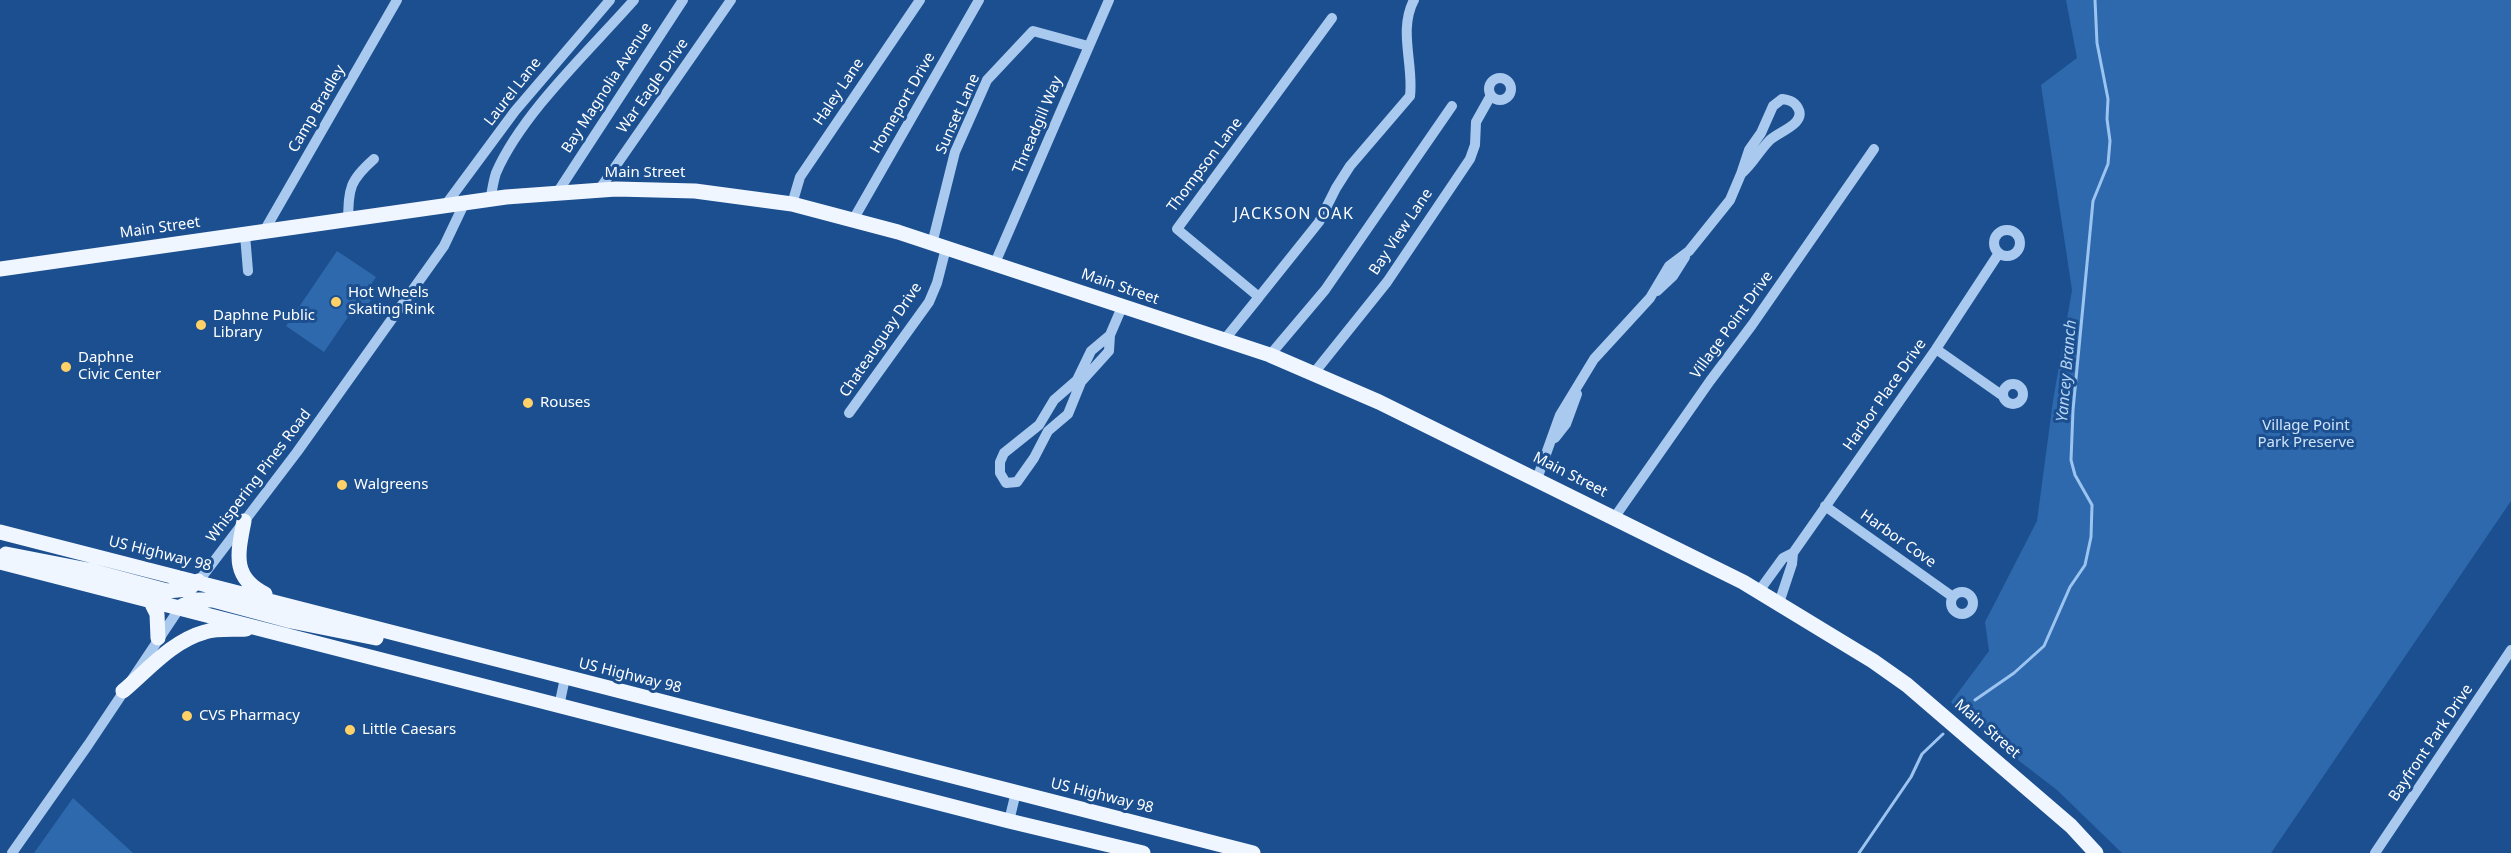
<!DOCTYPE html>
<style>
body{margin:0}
canvas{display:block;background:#1b4f8f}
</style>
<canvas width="2511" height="853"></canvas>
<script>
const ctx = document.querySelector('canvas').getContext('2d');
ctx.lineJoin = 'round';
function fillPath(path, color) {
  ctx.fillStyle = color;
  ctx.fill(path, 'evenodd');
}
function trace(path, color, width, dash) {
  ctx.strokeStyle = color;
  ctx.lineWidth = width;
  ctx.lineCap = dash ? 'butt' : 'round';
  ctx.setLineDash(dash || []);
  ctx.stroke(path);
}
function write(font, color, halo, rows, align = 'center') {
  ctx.font = font + ' "Noto Sans",sans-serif';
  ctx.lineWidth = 6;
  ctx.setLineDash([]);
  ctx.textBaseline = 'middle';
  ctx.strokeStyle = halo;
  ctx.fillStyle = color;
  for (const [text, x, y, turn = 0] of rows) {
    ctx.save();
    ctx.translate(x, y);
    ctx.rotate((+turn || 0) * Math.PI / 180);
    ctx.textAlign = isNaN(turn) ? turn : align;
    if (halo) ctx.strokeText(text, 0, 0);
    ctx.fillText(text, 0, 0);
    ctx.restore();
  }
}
const green = new Path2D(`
 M2066,0H2511V501L2271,853H2122L2057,790L1966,720L1951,702L1989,651L1985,622L2037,521L2053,401L2072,290L2041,85L2077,58Z
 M337,251L376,277L364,295L371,300L364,310L356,305L324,352L286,326Z
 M73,798L133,853H34Z`);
const stream = new Path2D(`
 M1975,700L2014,673L2044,646L2070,587L2085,565L2091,537L2092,505L2075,475L2071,460L2073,410L2093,201L2108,164L2110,141L2107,119L2108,99L2097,43L2095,0
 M1859,853L1911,777L1922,754L1943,734`);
const minor = new Path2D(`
 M1489 89a11 11 0 1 1 22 0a11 11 0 1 1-22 0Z
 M1782,99C1789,100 1794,101 1798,108C1807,124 1777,132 1769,141C1759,151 1752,165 1741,174L1749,150L1761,133L1773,106Z
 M599,190L731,0
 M557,193L683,0
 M490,200C492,192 493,182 496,173C522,113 590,50 634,0
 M792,204L800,177L920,0
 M444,207L515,111L610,0
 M348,220C349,188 349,181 374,159
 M853,220L979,0
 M1994 243a13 13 0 1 1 26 0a13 13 0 1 1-26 0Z
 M263,233L397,0
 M245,235L248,271
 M932,244L955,152L987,80L1033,31L1088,46
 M995,263L1109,0
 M1657,291L1673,276L1685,257
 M1259,297L1319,222L1336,188L1350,166L1410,96C1414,65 1398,30 1414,0
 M1110,335L1091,351L1077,380L1054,400L1039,425L1004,453L1000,462V473L1006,483L1017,482L1034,458L1048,431L1068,414L1081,382L1109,351L1110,335L1122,307
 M1225,339L1259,297L1177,229L1332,18
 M1936,349L2003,396
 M1270,355L1325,290L1452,106
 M1314,373L1387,282L1470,159L1475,145L1476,122L1490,97
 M2003 394a10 10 0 1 1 20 0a10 10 0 1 1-20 0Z
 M849,413L929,302L937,283L946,248
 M1555,438L1566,424L1577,394
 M1537,479L1560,415L1594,359L1650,298L1669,266L1689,251L1730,200L1741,174
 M1825,506L1953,597
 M1614,518L1710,381L1752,325L1874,149
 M195,586L297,452L444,246L464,204
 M1759,591L1783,558L1793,553L1936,349L1999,253
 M1951 603a11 11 0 1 1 22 0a11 11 0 1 1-22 0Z
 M1779,603L1792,564L1793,553
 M559,706L565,678
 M1009,821L1016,792
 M12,853L88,745L183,603
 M2375,853L2511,650`);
const major = new Path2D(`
 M0,269L506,197L616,189L695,191L792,204L898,232L1270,355L1379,402L1743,582L1873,661L1907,685L2071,826L2096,853
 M244,521C238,553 231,577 265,594
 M0,532L1253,853
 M6,554L88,570L167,591L188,589L198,581
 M0,562L1009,821L1143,853
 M150,600L157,614L158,638
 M180,607L195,600H213L291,621L376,638
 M123,691C148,670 172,641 205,632C217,628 233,630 246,629`);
const markers = [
 [336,302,6,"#ffd166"],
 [201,325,6,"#ffd166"],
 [66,367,6,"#ffd166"],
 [528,403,6,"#ffd166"],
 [342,485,6,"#ffd166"],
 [187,716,6,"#ffd166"],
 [350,730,6,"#ffd166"]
];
const streetNames = [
 ["War Eagle Drive",653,86,-55],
 ["Bay Magnolia Avenue",607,88,-57],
 ["Laurel Lane",513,92,-52],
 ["Haley Lane",839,92,-56],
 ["Homeport Drive",903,103,-60],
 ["Camp Bradley",317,109,-60],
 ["Sunset Lane",958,114,-66],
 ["Threadgill Way",1038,125,-67],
 ["Thompson Lane",1205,165,-53],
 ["Main Street",645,173],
 ["Main Street",160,228,-8],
 ["Bay View Lane",1401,232,-56],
 ["Main Street",1120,287,19],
 ["Village Point Drive",1732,325,-54],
 ["Chateauguay Drive",881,340,-56],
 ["Harbor Place Drive",1885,395,-55],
 ["Main Street",1570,475,27],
 ["Whispering Pines Road",259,476,-53],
 ["Harbor Cove",1898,539,35],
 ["US Highway 98",160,554,14],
 ["US Highway 98",630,676,14],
 ["Main Street",1987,729,41],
 ["Bayfront Park Drive",2431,743,-56],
 ["US Highway 98",1102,796,14]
];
const poiNames = [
 ["Hot Wheels",348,293],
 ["Skating Rink",348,310],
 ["Daphne Public",213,316],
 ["Library",213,333],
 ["Daphne",78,358],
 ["Civic Center",78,375],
 ["Rouses",540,403],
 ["Walgreens",354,485],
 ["CVS Pharmacy",199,716],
 ["Little Caesars",362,730]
];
const parkNames = [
 ["Village Point",2306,426],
 ["Park Preserve",2306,443]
];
const neighbourhoodNames = [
 ["JACKSON OAK",1294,214]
];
const waterNames = [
 ["Yancey Branch",2067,371,-85]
];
fillPath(green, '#2e69ad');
trace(stream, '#9cc4f0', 3);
trace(minor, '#a9c9ee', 10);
trace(major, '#f0f6ff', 15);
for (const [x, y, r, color] of markers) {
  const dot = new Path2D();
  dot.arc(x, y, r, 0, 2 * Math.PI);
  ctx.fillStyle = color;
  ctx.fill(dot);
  trace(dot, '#1b4f8f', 2);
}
write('15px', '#fff', '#1b4f8f', streetNames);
write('15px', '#fff', '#1b4f8f', poiNames, 'left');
write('15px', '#cfe3fa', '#1b4f8f', parkNames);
ctx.letterSpacing = '1.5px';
write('16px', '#fff', '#1b4f8f', neighbourhoodNames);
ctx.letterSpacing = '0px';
write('italic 16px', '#b5d3f5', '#1b4f8f', waterNames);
</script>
